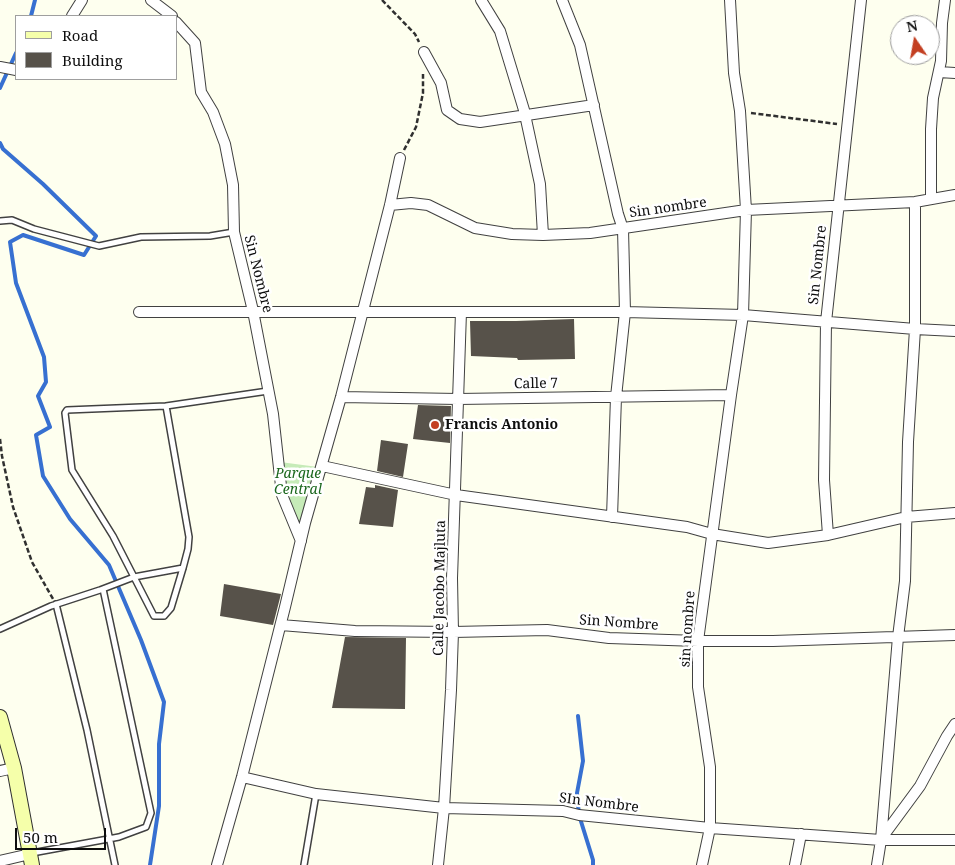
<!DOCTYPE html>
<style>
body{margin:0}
#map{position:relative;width:955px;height:865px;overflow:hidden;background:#feffef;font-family:"Noto Serif",serif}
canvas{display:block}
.legend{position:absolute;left:15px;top:15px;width:162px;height:65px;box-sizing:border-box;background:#fff;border:1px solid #9f9f9f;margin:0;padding:6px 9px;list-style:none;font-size:15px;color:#0e0e0e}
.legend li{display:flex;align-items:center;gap:10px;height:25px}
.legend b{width:25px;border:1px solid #9f9f9f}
.north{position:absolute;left:890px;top:15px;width:50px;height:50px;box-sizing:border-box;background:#fff;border:1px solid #9f9f9f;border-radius:50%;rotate:348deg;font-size:14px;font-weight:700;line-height:20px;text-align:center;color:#0e0e0e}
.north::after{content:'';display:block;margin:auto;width:18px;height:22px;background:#c33f21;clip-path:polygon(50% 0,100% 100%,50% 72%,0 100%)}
.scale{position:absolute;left:15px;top:828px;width:91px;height:22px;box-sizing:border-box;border:2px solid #0e0e0e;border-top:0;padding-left:6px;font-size:15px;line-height:18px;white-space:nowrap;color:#0e0e0e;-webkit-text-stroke:4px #fff;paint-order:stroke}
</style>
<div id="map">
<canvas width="955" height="865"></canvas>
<ul class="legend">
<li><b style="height:6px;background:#f5ffaa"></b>Road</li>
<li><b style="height:14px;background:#57524a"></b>Building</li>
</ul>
<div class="north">N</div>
<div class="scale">50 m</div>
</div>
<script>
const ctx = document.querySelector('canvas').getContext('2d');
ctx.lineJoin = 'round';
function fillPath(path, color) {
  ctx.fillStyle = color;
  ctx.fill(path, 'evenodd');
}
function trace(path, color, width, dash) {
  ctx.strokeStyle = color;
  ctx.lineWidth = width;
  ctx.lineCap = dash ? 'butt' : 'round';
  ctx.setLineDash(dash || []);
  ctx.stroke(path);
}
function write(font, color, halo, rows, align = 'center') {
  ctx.font = font + ' "Noto Serif",serif';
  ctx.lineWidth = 5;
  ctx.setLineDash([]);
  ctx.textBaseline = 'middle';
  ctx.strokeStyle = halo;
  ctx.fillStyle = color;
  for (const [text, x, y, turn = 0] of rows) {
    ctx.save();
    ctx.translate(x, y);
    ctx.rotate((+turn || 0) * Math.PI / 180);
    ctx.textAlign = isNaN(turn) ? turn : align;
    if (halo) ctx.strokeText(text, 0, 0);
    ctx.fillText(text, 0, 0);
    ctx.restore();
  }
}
const green = new Path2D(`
 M280,462L318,467L300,536L283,495Z`);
const stream = new Path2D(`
 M31,16L35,0
 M0,88L16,53
 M0,143L3,149L43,184L96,236L84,255L23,235L10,242L16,283L44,357L46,382L38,396L50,427L36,435L43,476L70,519L109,565L141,640L164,702L159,744V806L150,865
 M578,716L583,761L577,793L579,815L593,860V865`);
const building = new Path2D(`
 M574,319L575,359L518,360L517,358L471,356L470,321H516Z
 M418,405L451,406L450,443L413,439Z
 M381,440L408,444L403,477L377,471Z
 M375,485L398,490L393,527L359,524L366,487L375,488Z
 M224,584L281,594L273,625L220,616Z
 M345,637L406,638L405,709L332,708Z`);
const path = new Path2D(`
 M382,0L415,34L419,42
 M751,113L837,124
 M404,150L416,127L423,93V74
 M0,439L2,456L13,507L32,562L53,599`);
const lane = new Path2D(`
 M0,221L12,220L34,229L99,246L141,237L210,236L234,232
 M166,406L189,537L188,549L183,568L171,608L164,616H154L113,536L72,470L65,413L67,410L166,406L268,391
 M56,604L87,730L115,865
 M0,629L51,606L100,590L134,577L183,568
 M32,853L119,837L146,827L151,813L103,589
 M304,865L316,794`);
const street = new Path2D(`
 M151,0L172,16
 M481,0L500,31L524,110L540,184L543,235
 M562,0L580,45L618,214L623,229L625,312L616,397L612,517
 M72,16L82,0
 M176,22L195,43L201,92L213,112L225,144L233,185L234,232L253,311L273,414L282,495L301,541
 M424,52L441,83L447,110L460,119L480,122L594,105
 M0,67L16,70
 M939,72L955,73
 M931,199V129L933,98L941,61L942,23L945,0
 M390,205L411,203L428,205L475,228L512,234L543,235L590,233L746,210L915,202L955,195
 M139,312H625L743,315L915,329L955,331
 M341,397L458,399L731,395
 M322,466L456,495L687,527L712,534L768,543L828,535L906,517L955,513
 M828,535L824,480L826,322L861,0
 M281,625L355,631L453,632L547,630L609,638L698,641H773L955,635
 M0,771L14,768
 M242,777L316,794L444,808L563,811L579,815L710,828L881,840H955
 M881,839L920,786L947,736L955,724
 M0,861L30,854
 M217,865L242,777L285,607L305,523L341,397L390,205L400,158
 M438,865L444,808L451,690L453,632L452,578L461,312
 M702,865L710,828V767L698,687V641L731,395L743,315L746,210L740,111L734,73L730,0
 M795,865L801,834
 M877,865L881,840L898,637L905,581L908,442L915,329V202`);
const secondary = new Path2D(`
 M0,717L14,768L32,865`);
const markers = [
 [435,425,5,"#c33f21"]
];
const streetNames = [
 ["Sin nombre",668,208,-8],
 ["Sin Nombre",818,265,-84],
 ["Sin Nombre",258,274,76],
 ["Calle 7",536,384,-1],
 ["Calle Jacobo Majluta",440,588,-89],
 ["Sin Nombre",619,623,4],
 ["sin nombre",688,629,-86],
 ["SIn Nombre",599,803,7]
];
const poiNames = [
 ["Francis Antonio",445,425]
];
const parkNames = [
 ["Parque",298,474],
 ["Central",298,490]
];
fillPath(green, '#c6ebb8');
trace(stream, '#3770d1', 4);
fillPath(building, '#57524a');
trace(lane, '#414141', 8);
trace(street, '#414141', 12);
trace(secondary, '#303030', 16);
trace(path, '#303030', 2.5, [5, 2.5]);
trace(lane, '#fff', 5);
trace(street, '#fff', 10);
trace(secondary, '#f5ffaa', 14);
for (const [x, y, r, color] of markers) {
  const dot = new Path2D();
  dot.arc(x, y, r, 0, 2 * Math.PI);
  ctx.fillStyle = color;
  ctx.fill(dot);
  trace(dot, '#fff', 2);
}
write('14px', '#0e0e0e', '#fff', streetNames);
write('bold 14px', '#0e0e0e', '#fff', poiNames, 'left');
write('italic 14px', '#1c681e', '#fff', parkNames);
</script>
